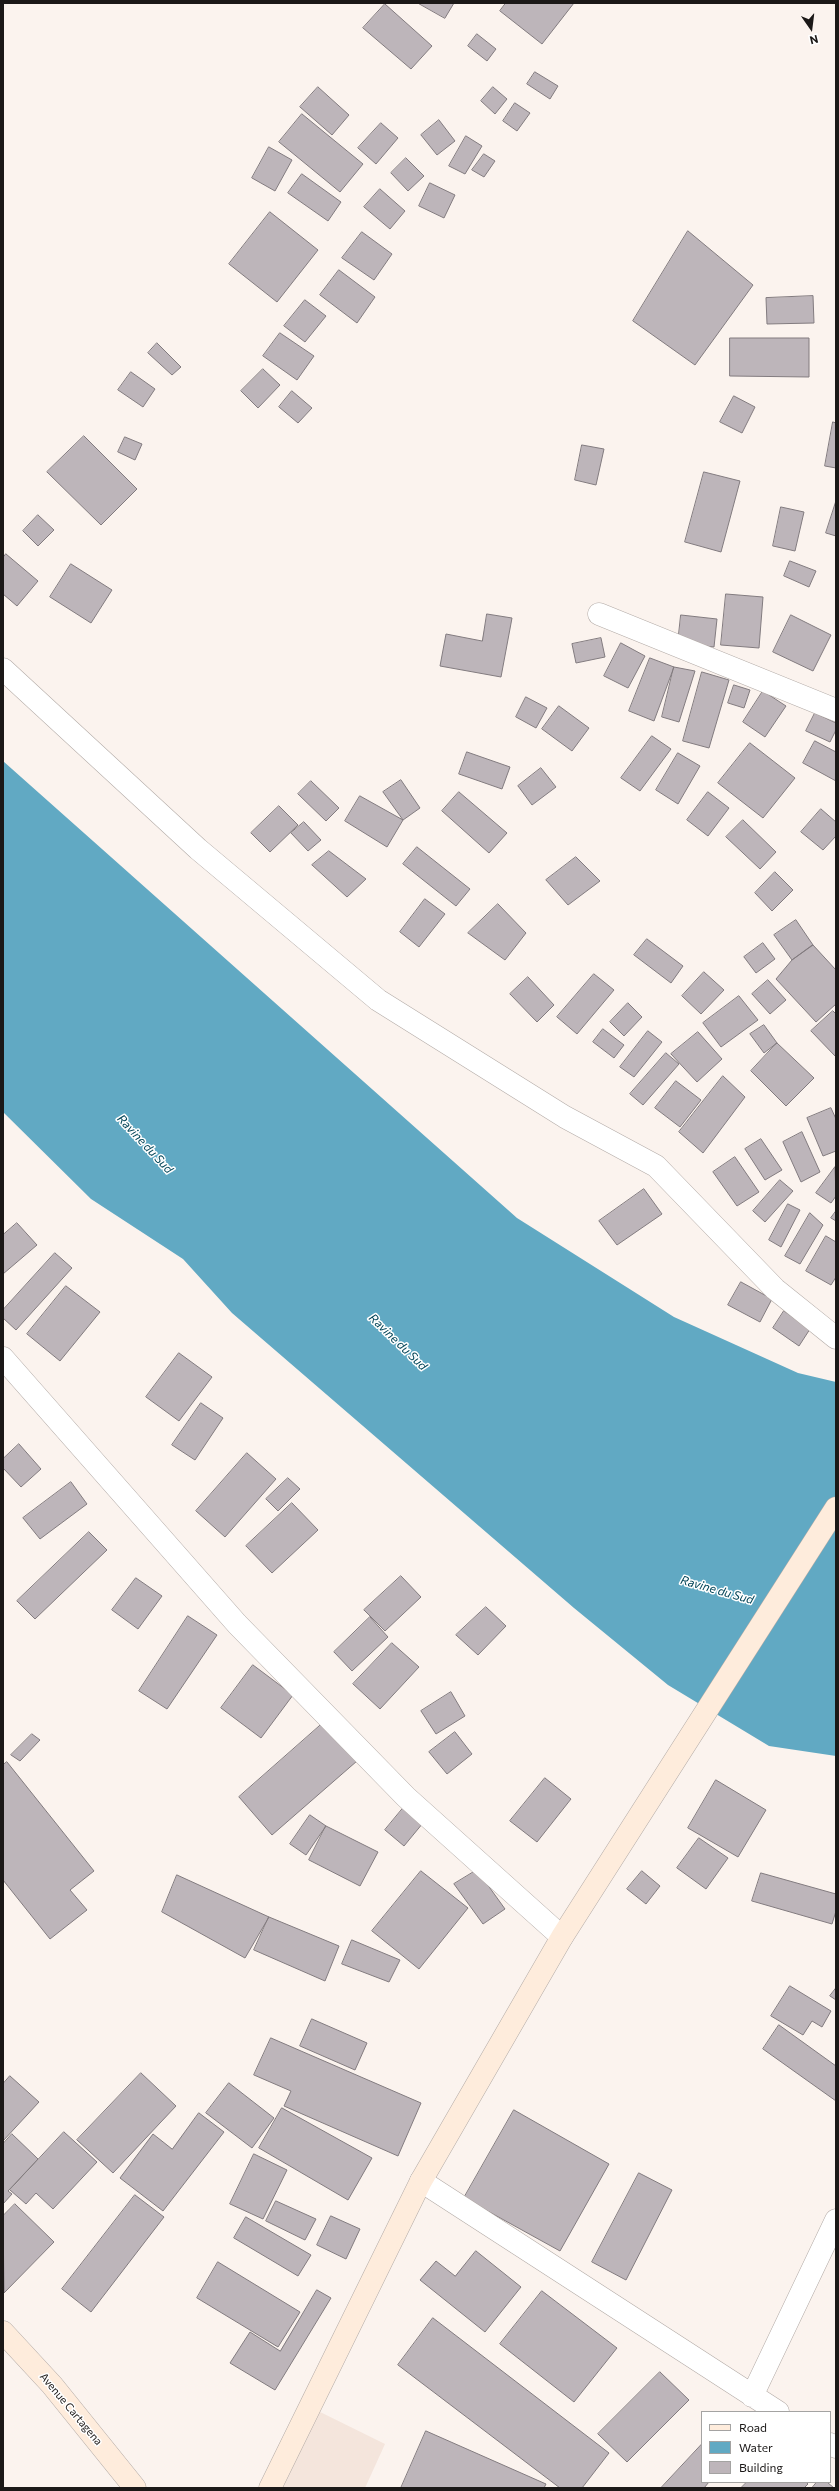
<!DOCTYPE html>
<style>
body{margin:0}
#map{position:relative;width:839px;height:2491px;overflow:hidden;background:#fbf3ee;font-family:Commissioner,sans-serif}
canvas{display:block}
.frame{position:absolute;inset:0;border:4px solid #1b1817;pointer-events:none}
.legend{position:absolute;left:701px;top:2411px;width:130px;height:72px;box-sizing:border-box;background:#fff;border:1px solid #a4a3a2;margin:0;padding:5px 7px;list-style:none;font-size:12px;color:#1b1817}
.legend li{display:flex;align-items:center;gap:8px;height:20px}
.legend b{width:20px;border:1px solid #a4a3a2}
.north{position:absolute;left:791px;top:8px;width:40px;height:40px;-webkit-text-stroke:3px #fff;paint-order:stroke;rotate:166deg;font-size:11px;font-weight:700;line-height:16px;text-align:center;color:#1b1817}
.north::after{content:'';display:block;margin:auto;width:14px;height:18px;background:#1b1817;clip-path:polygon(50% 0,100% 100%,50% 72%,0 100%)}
</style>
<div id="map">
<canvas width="839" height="2491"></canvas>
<div class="frame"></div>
<ul class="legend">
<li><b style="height:5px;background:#feecdc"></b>Road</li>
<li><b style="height:11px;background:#61a9c3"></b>Water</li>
<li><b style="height:11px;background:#bdb5ba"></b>Building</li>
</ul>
<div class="north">N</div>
</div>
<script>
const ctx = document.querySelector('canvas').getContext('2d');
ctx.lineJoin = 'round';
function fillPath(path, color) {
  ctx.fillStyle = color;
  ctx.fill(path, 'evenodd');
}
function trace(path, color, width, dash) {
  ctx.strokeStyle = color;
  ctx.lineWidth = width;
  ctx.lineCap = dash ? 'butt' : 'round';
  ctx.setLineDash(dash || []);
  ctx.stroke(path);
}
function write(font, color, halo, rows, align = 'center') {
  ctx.font = font + ' Commissioner,sans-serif';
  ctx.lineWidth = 3;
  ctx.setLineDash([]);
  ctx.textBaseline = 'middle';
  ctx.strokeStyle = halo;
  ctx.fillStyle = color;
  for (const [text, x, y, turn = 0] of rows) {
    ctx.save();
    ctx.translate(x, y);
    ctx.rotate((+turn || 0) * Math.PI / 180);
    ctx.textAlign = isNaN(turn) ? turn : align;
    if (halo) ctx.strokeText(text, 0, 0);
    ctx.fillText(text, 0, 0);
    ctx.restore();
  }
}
const built = new Path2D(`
 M310,2407L385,2444L365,2488H270Z`);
const water = new Path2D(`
 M3,761L517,1218L674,1317L798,1373L836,1382V1756L769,1746L668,1685L574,1608L232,1313L183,1259L91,1199L3,1112Z`);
const building = new Path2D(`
 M418,3H454L445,18Z
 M506,3H574L542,44L500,11Z
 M385,4L432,46L411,69L363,28Z
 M477,34L496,49L487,61L468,46Z
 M535,72L558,86L550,99L527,84Z
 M318,87L349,115L332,135L300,107Z
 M493,87L507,99L495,114L481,101Z
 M515,103L530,113L517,131L503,121Z
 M302,114L363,164L340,192L279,142Z
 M439,120L455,141L437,155L421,135Z
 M381,123L398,138L376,164L358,148Z
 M466,136L482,146L465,174L449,166Z
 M269,147L292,160L275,191L252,178Z
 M484,154L495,161L484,177L472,170Z
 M406,158L424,176L408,191L391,173Z
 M302,174L341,202L328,221L288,193Z
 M430,183L455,195L444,218L419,206Z
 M380,189L405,211L390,229L364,207Z
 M270,212L318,250L277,302L229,264Z
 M688,231L753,285L695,365L633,321Z
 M362,232L392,254L374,280L342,258Z
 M339,270L375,297L357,323L320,295Z
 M813,296L814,323L767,324L766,298Z
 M305,300L326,316L305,342L284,326Z
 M280,333L314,356L297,380L263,356Z
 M730,338H809V377L730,376Z
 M157,343L181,367L172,375L148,353Z
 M263,369L280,385L258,408L241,391Z
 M131,372L155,389L143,407L118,390Z
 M292,391L312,408L298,423L279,407Z
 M734,396L755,407L742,433L720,422Z
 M833,422L836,423V468L825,466Z
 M84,436L137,489L101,525L47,472Z
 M125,437L142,444L135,460L118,452Z
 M582,445L604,449L596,485L575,480Z
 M704,472L740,481L721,552L685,542Z
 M836,501V536L826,533Z
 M781,507L804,512L795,551L773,546Z
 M38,515L54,530L38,546L23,531Z
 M6,554L38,581L17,606L3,594V558Z
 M790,561L816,571L809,587L784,576Z
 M71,564L112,590L91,623L50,597Z
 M726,594L763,597L759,648L721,645Z
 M487,614L512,618L501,677L440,666L446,634L482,641Z
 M681,615L717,619L714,647L678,643Z
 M791,615L831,635L813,671L773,652Z
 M601,638L605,657L576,663L572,644Z
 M621,643L645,656L628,688L604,676Z
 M650,658L674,667L654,721L629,711Z
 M674,667L695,671L679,722L662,717Z
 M702,672L729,680L709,748L683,741Z
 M734,685L750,690L744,708L728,703Z
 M763,691L786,706L765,737L743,722Z
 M526,697L547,708L536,728L516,717Z
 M559,706L589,728L572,751L542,729Z
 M815,713L836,723V730L830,742L806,731Z
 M652,736L671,749L640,791L621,778Z
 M815,741L836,752V781L803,763Z
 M750,743L795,778L763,818L718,783Z
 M467,752L510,767L502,789L459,774Z
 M678,753L700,766L678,804L656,790Z
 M541,768L556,787L532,805L518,786Z
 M401,780L420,808L403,820L383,792Z
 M311,781L339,808L326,821L298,794Z
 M459,792L507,833L489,853L442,811Z
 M708,792L729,808L708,836L687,820Z
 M360,796L403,820L387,847L345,821Z
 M279,806L298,825L270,852L251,833Z
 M821,809L836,822V836L823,850L801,832Z
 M743,820L776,852L760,869L726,837Z
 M304,822L321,840L308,851L291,833Z
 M417,847L470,889L456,906L403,864Z
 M329,851L366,879L347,897L312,865Z
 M576,857L600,881L568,905L546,880Z
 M775,872L793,890L772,911L755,893Z
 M425,899L445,914L419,947L400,932Z
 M498,904L526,933L505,960L468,933Z
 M796,920L813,945L792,960L774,935Z
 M647,939L683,966L671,983L634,955Z
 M763,943L775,959L756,973L744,957Z
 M813,945L836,970V1004L816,1022L776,979L792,960Z
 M704,972L724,990L701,1014L682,996Z
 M594,974L614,990L577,1034L557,1017Z
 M528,977L554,1005L537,1022L510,994Z
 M768,980L786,1000L770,1014L752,994Z
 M739,996L758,1020L721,1047L703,1023Z
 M628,1003L642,1017L624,1036L610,1022Z
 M833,1011L836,1014V1057L811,1031Z
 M764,1025L777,1043L764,1053L750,1034Z
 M603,1029L624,1045L614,1058L593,1042Z
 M648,1031L662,1042L634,1077L620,1067Z
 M698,1032L722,1059L697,1082L671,1054Z
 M777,1043L814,1078L786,1106L751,1071Z
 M666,1053L679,1064L643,1105L630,1094Z
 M723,1076L745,1097L703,1153L679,1132Z
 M676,1081L701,1100L680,1127L655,1108Z
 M831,1108L836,1119V1151L823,1156L807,1118Z
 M802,1132L820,1172L801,1182L783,1142Z
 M761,1139L782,1170L765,1180L745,1149Z
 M735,1157L759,1192L737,1206L713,1172Z
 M835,1167L836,1196L831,1203L816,1193Z
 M780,1180L793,1191L765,1222L753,1211Z
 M644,1189L662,1214L617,1245L599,1221Z
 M788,1204L800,1210L781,1247L769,1240Z
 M836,1211V1221L831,1218Z
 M810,1213L823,1225L800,1264L785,1256Z
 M17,1223L37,1245L3,1274V1235Z
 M826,1236L836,1242V1277L831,1285L806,1271Z
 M55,1253L72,1268L16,1330L3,1318V1310Z
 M741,1282L772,1299L760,1322L728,1305Z
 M66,1286L100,1312L60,1361L27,1334Z
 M784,1311L810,1329L799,1346L773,1328Z
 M179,1353L212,1377L179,1421L146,1397Z
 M201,1403L223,1418L195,1460L172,1445Z
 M19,1444L41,1469L21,1487L3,1468V1459Z
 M247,1453L276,1479L225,1537L196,1511Z
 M288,1478L300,1489L278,1511L266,1499Z
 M71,1482L87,1504L40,1539L23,1518Z
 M292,1503L318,1530L272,1573L246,1546Z
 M89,1532L107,1550L35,1619L17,1601Z
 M401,1576L421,1597L385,1631L364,1610Z
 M136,1578L162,1596L138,1629L112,1610Z
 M486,1607L506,1626L478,1655L456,1635Z
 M188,1616L217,1635L167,1709L139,1691Z
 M370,1617L388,1637L352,1671L334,1652Z
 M392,1643L419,1667L380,1709L353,1684Z
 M253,1665L293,1695L261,1738L221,1708Z
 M451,1692L465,1716L436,1734L421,1711Z
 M323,1723L357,1761L272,1835L239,1797Z
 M455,1732L472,1754L447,1774L429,1752Z
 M32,1734L40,1740L20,1761L11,1755Z
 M7,1762L94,1871L70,1890L87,1910L50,1939L3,1880V1765Z
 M545,1778L571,1799L537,1842L510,1821Z
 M716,1780L766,1810L738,1857L688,1828Z
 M404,1807L423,1823L404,1846L385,1830Z
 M310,1815L326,1826L306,1855L290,1844Z
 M326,1826L378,1852L360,1886L309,1860Z
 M699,1838L728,1858L706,1889L677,1868Z
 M477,1870L505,1909L483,1924L454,1884Z
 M421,1871L468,1908L419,1969L372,1931Z
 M642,1871L660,1886L646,1904L627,1889Z
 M761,1873L836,1894V1911L832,1924L752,1901Z
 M177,1875L269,1917L245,1958L162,1912Z
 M269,1917L339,1946L325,1981L254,1950Z
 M352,1940L400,1960L389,1982L342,1964Z
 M790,1986L831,2011L822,2027L812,2021L803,2035L771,2016Z
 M836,1988V2000L830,1996Z
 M312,2019L367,2043L355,2070L300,2046Z
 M779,2025L836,2066V2101L763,2049Z
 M271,2038L421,2103L398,2156L284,2106L291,2091L254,2075Z
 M141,2073L176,2106L113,2173L77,2140Z
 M10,2076L39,2102L3,2141V2084Z
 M229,2083L274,2118L252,2148L206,2113Z
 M282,2108L372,2158L348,2200L259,2148Z
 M514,2110L609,2164L560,2251L464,2198Z
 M199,2113L224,2132L163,2211L120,2178L153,2134L172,2149Z
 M64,2132L97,2162L53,2209L36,2193L26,2204L10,2190Z
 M12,2134L38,2159L8,2191L12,2194L3,2204V2144Z
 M254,2154L287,2170L263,2219L230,2204Z
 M639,2173L672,2190L626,2280L592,2262Z
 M135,2195L164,2217L91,2312L62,2289Z
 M276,2201L316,2219L305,2240L266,2221Z
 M15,2204L54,2242L4,2293L3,2216Z
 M331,2216L360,2229L346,2259L317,2245Z
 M246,2217L311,2255L298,2276L234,2238Z
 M476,2251L521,2287L485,2332L420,2280L436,2261L455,2276Z
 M218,2262L300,2312L278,2347L197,2298Z
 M317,2290L331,2298L275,2390L230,2363L250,2332L280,2351Z
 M542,2291L617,2348L574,2402L500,2344Z
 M433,2318L609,2453L582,2488H560L398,2365Z
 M660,2372L689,2400L627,2462L598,2434Z
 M426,2431L546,2484L544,2488H401Z
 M702,2444V2482H709L704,2488H661Z
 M747,2482H806L808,2484L804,2488H741Z
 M817,2482H827L834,2488H812Z`);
const street = new Path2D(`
 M599,614L836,710
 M3,669L198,849L378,1000L565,1117L656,1166L775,1289L836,1338
 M3,1358L237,1624L406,1797L562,1937
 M421,2181L778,2412
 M752,2396L836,2220
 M830,2444L836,2447`);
const secondary = new Path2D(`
 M3,2332L52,2385L135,2488
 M270,2488L421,2181L562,1937L836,1508`);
const streetNames = [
 ["Avenue Cartagena",71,2409,50]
];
const waterNames = [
 ["Ravine du Sud",145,1144,47],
 ["Ravine du Sud",398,1342,44],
 ["Ravine du Sud",717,1590,16]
];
fillPath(built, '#f4e5dc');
fillPath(water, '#61a9c3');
fillPath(building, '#bdb5ba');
trace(building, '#827b7f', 1);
trace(street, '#b2aaa6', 23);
trace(secondary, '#b2aaa6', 23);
trace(street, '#fff', 22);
trace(secondary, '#feecdc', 22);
write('11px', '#1b1817', '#fff', streetNames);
write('italic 12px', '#034558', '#fff', waterNames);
</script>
